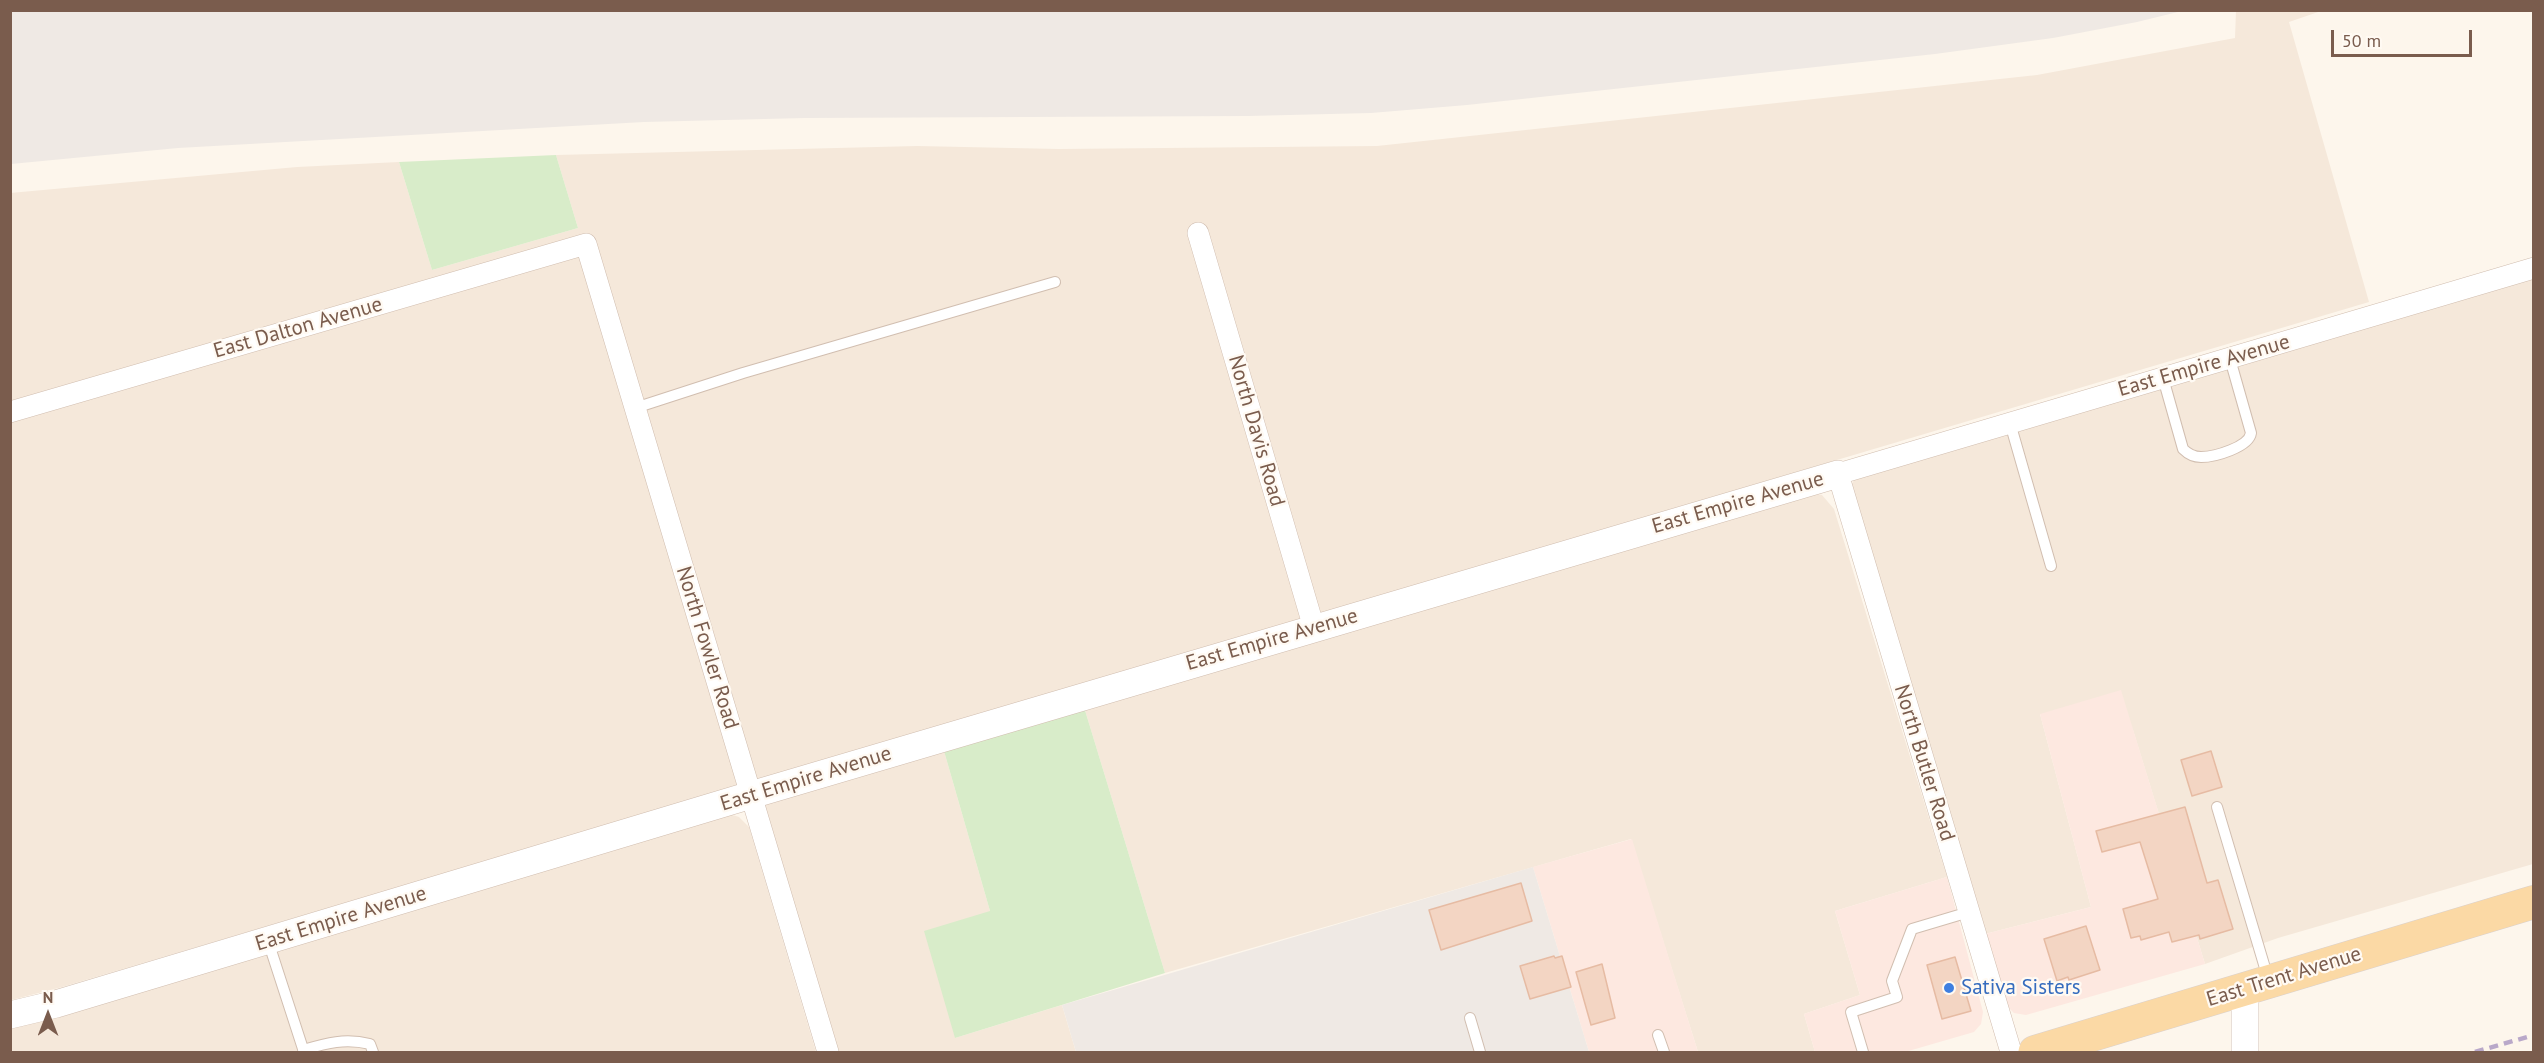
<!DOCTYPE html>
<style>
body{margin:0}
#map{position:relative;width:2544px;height:1063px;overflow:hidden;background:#fdf6ec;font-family:"PT Sans",sans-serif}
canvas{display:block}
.frame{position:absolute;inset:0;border:12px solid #7a5c4d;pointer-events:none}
.north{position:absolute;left:18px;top:985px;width:60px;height:60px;-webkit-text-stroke:4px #fffaf3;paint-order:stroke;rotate:0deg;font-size:16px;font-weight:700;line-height:24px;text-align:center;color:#7a5c4d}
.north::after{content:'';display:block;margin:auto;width:21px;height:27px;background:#7a5c4d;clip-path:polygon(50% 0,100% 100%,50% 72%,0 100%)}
.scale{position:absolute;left:2331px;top:30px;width:141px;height:27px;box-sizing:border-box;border:3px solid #7a5c4d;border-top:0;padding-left:8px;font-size:18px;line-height:21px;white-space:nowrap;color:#7a5c4d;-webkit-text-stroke:4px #fffaf3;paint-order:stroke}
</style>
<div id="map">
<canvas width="2544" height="1063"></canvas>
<div class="frame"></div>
<div class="north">N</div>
<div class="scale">50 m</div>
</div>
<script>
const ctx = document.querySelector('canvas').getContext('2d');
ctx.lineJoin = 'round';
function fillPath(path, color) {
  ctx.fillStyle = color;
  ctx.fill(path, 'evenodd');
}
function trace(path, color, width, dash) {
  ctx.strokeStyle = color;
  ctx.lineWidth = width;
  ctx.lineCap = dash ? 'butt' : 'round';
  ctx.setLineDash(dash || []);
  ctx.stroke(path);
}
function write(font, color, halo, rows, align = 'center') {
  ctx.font = font + ' "PT Sans",sans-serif';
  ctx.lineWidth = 4.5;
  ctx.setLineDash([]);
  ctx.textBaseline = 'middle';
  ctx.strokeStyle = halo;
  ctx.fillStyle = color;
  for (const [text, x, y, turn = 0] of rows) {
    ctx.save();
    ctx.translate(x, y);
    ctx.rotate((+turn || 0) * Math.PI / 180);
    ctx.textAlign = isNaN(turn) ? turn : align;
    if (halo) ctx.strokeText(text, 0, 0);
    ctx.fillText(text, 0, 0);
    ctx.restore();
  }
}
const residential = new Path2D(`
 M2324,10L2289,22L2369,302L62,987L11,1000L10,193L297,167L399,162L432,270L578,228L556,155L917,146L1059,149L1377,146L2037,75L2235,38L2236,11Z
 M2533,273V864L2278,938L2205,964L2133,730L2040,714L2091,907L1985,934L1851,485L1856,477Z
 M1807,492L1822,495L1834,509L1947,877L1835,911L1860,995L1804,1014L1815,1052H1698L1631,839L1165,973L1084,707Z
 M944,751L990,911L955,1038L1062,1005L1076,1052H835L765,805L770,800Z
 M726,813L739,817L749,827L816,1052H11L10,1025Z`);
const commercial = new Path2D(`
 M2121,690L2205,964L2026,1015L2014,1013L2008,1007L1985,934L2091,907L2040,714Z
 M1632,839L1698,1052H1589L1533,867Z
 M1947,877L1983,1012L1981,1024L1974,1032L1905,1052H1815L1804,1014L1860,995L1835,911Z`);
const industrial = new Path2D(`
 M10,11L11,10L2182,11L2137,22L2053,38L1935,54L1467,105L1371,113L1248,116L805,118L644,122L178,148L11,164Z
 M1533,867L1589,1052H1076L1062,1005Z`);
const green = new Path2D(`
 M556,155L578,228L432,270L399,162Z
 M1084,707L1165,973L955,1038L924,931L990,911L944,751Z`);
const building = new Path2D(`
 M2211,751L2222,787L2192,796L2181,760Z
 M2185,807L2207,883L2218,880L2233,929L2200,939L2199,935L2172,942L2169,932L2141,940L2140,936L2131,938L2123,909L2158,899L2140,842L2102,852L2096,831Z
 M1521,883L1532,921L1441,950L1429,910Z
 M2086,926L2100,970L2069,980L2068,977L2057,981L2044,939Z
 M1554,956L1555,958L1562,956L1571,987L1530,999L1520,966Z
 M1955,957L1971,1011L1942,1019L1927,965Z
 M1602,964L1615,1018L1591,1025L1576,972Z`);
const service = new Path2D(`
 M2163,378L2183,449C2188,454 2194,457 2201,457C2215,457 2249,447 2251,433L2230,359
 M635,408L743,373L1055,282
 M2010,423L2051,566
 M2217,807L2268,978
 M268,941L304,1052
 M1470,1018L1480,1052
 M1658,1035L1664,1052
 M303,1050C327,1043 345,1038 370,1044L373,1052
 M1863,1052L1851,1012L1897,997L1892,981L1912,929L1969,912`);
const minor = new Path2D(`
 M1198,233L1314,628
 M10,412L586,244L828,1052
 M2011,1052L1838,474L2534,268`);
const tertiary = new Path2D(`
 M10,1015L56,1004L751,795L1838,474
 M2245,1052V988`);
const primary = new Path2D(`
 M2035,1052L2534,902`);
const rail = new Path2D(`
 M2475,1052L2534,1035`);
const markers = [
 [1949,988,6,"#3f7fe0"]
];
const streetNames = [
 ["East Dalton Avenue",298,328,-16],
 ["East Empire Avenue",2204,366,-16],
 ["North Davis Road",1256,431,74],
 ["East Empire Avenue",1738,503,-16],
 ["East Empire Avenue",1272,640,-16],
 ["North Fowler Road",707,648,73],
 ["North Butler Road",1924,763,73],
 ["East Empire Avenue",806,779,-17],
 ["East Empire Avenue",341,919,-17],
 ["East Trent Avenue",2284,977,-17]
];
const shopNames = [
 ["Sativa Sisters",1961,988]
];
fillPath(residential, '#f5e8da');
fillPath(commercial, '#fde8e0');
fillPath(industrial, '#efe9e4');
fillPath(green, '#d8ecc9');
fillPath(building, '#f3d5c3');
trace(building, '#e6bba3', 1.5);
trace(service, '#d1beb0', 12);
trace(minor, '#d1beb0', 22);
trace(tertiary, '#d1beb0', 28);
trace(primary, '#dad1cd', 34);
trace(service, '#fff', 10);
trace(minor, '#fff', 21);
trace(tertiary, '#fff', 27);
trace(primary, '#fbd9a5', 33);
trace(rail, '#b9a8c9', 4.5, [9, 6]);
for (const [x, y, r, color] of markers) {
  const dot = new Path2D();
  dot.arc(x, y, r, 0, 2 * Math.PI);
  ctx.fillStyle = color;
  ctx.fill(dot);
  trace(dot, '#fffaf3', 2);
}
write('21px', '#7a5c4d', '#fffaf3', streetNames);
write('21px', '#366cbe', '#fffaf3', shopNames, 'left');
</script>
